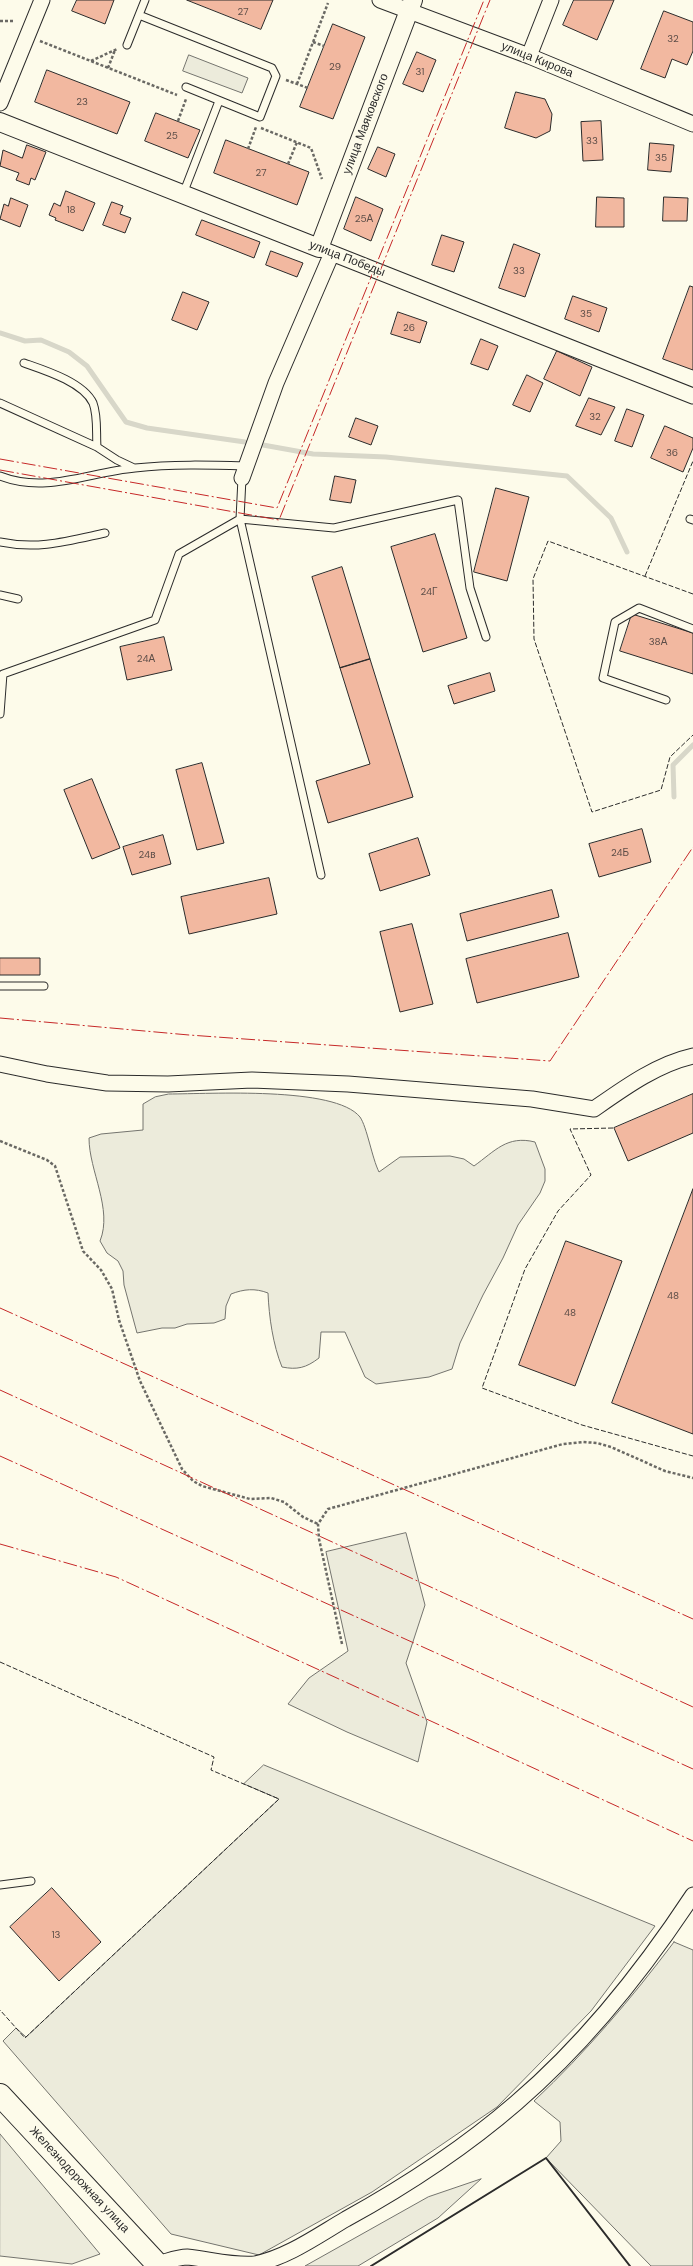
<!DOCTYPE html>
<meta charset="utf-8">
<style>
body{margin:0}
canvas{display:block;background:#fdfbea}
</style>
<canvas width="693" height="2266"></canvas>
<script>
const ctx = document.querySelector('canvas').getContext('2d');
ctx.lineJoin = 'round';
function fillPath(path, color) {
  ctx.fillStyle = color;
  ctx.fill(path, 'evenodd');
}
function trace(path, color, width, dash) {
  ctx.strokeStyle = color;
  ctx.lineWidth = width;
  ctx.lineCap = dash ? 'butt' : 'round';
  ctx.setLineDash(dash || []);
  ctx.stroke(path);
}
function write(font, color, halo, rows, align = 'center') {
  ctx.font = font + ' "DM Sans",sans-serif';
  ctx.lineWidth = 3;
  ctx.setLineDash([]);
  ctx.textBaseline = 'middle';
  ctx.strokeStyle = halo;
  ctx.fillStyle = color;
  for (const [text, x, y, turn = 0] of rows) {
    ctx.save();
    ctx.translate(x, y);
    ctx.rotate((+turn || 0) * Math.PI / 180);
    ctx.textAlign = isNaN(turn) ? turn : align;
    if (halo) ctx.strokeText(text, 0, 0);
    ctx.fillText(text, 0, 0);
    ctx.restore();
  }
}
const green = new Path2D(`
 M189,55L248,78L242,93L183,71Z
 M169,1094C209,1094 335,1086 360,1117C367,1127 372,1158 379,1172L400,1157L450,1156L464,1159L474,1166C495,1151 507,1135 535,1142L545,1169V1181L540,1193L518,1225L503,1258L483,1295L460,1343L452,1369L429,1377L376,1384L365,1377L345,1332H321L319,1358C306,1368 297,1370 282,1367C273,1345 269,1317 268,1293C255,1288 244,1289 231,1294L226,1306L225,1319L214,1323L187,1324L175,1328H162L137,1333L124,1285L123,1271L118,1261L107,1253L100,1241C113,1209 89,1171 89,1138L101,1134L143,1130V1104L155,1097Z
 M406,1533L425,1605L406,1663L427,1722L418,1762L347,1732L288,1704L309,1678L348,1651L326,1552Z
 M264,1765L655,1926L591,2011L497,2107L372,2192L259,2255L171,2234L3,2041L16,2028L26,2037L279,1799L244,1784Z
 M674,1942L693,1950V2266H651L546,2158L561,2141L560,2122L534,2101C586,2052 631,1999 674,1942Z
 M0,2134L100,2254L72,2264L0,2256Z
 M481,2179L438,2218L358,2266H305L428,2197Z`);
const stream = new Path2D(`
 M0,333L25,341L41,340L69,352L87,366L126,422L147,428L245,442
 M263,445L313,454L386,457L567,476L611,518L627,552
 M674,797L673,765L693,745`);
const building = new Path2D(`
 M77,0H114L105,24L72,11Z
 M187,0H273L261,29Z
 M574,0H614L597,40L563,25Z
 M664,11L693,22V51L687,65L672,59L665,78L641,69Z
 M333,24L365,37L333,119L300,107Z
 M417,52L436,60L423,92L403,84Z
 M47,70L130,102L117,134L35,102Z
 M516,92L545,99L552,114L550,131L536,138L505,128Z
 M156,113L200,130L188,158L145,141Z
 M601,121L603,160L583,161L581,122Z
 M226,140L309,172L297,205L214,173Z
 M650,143L674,145L671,172L648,170Z
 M27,145L46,152L35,180L31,178L29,185L16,180L19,173L0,166L3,150L22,158Z
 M378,147L395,154L386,177L368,169Z
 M66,191L95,203L83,231L55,220L56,218L49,215L54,203L60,206Z
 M356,197L383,209L371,241L344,229Z
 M597,197L624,198V227H596Z
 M664,197L688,198L687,221H663Z
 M11,198L28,205L20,227L0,219L4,204L8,206Z
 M112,202L123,206L120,214L131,218L125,233L103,225Z
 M202,220L260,242L254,258L196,235Z
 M442,235L464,242L454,272L432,265Z
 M514,244L540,254L525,297L499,288Z
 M271,251L303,263L297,277L266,265Z
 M690,286L693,287V370L663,359Z
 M183,292L209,302L197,330L172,320Z
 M573,296L607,308L599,332L565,319Z
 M398,312L427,322L420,343L391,334Z
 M481,339L498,346L488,370L471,364Z
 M557,351L592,367L580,396L544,379Z
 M527,375L543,383L530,412L513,405Z
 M589,398L615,407L601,435L576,426Z
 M627,409L644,415L632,447L615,441Z
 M356,418L378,426L371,445L349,437Z
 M665,426L693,438V448L683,472L651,458Z
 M335,476L356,480L351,503L330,500Z
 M496,488L529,497L507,581L474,572Z
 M435,534L467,638L423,652L391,547Z
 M342,567L370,659L340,668L312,577Z
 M632,614L693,633V674L620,651Z
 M164,637L172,670L127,680L120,647Z
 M370,659L413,797L328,823L316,781L370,764L340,668Z
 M490,673L495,691L454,704L448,686Z
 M202,763L224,843L197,850L176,770Z
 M92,779L120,848L92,859L64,790Z
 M642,829L651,862L599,877L589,844Z
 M163,835L171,864L132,875L123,847Z
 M418,838L430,875L380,891L369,854Z
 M269,878L277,914L189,934L181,897Z
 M552,890L559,917L467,941L460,914Z
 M412,924L433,1004L400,1012L380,932Z
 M568,933L579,977L477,1003L466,959Z
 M0,958H40V975H0Z
 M693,1094V1133L628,1161L614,1128Z
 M693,1189V1434L612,1403Z
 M566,1241L622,1261L575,1386L519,1365Z
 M52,1888L101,1942L59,1981L10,1927Z`);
const path = new Path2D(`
 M0,21H13
 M40,41L177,95
 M313,42L324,46
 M91,61L117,49
 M108,68L115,50
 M286,80L308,88
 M297,84L328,3
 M178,121L186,99
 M261,128L311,148L322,179
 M248,149L256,127
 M288,164L297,142
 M0,1141L47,1160L55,1166L83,1251L101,1270L112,1289L119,1320L140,1381L182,1469L193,1481L202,1486L250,1499L271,1498L284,1502L303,1517L318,1524
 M342,1644L319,1539L318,1524L328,1509L563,1444L583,1442L597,1443L611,1447L665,1471L693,1478`);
const service = new Path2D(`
 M139,15L272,68L276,76L260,117L186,87
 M127,45L145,0
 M183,194L219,101
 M24,363C44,370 83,382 93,403C98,416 96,433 97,447
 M0,403L97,447L117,460L134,468
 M0,476C46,494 89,472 135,468C172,464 209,465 246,466
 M690,519L693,520
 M0,542C38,550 68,541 105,533
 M0,595L18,599
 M666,700L603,678L615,622L639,608L693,629
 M0,714L3,674L155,620L179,554L240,519L242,478
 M321,875L240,519L334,528L458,500L470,588L486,637
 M0,986H44
 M0,1885L31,1881`);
const minor = new Path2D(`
 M380,0L529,56L693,124
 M529,56L551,0
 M0,103L42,0
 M319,248L693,396
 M242,478L276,383L332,253
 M0,1064L47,1074L107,1083L168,1084L252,1080L348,1084L532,1099L594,1109C624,1088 657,1064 693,1056
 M157,2264C166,2262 177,2257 187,2257C209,2259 232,2266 255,2264C288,2257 317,2236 346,2219C406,2186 464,2148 516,2103C585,2044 643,1971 693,1895`);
const tertiary = new Path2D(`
 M0,122L319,248L413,0`);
const primary = new Path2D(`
 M0,2095L159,2266`);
const fence = new Path2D(`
 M645,576L693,461
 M693,594L548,541L533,579L534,639L592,812L661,790L670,757L693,735
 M613,1128L570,1129L591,1175L558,1211L525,1269L482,1388L582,1425L693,1456
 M0,1662L214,1757L211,1770L279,1799L25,2038L0,2010`);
const wall = new Path2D(`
 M371,2266L546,2158L630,2266`);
const power = new Path2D(`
 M0,459L277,508L484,0
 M0,470L279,520L490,0
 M0,1018L189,1035L550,1061L693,847
 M0,1308L693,1619
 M0,1390L693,1707
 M0,1456L693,1769
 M0,1544L116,1577L693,1841`);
const numberNames = [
 ["27",243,12],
 ["32",673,39],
 ["29",335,67],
 ["31",420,72],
 ["23",82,102],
 ["25",172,136],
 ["33",592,141],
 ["35",661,158],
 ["27",261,173],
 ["18",71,210],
 ["25А",364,219],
 ["33",519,271],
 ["35",586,314],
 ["26",409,328],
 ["32",595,417],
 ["36",672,453],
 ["24Г",429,592],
 ["38А",658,642],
 ["24А",146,659],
 ["24Б",620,853],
 ["24в",147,855],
 ["48",673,1296],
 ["48",570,1313],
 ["13",56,1935]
];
const streetNames = [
 ["улица Кирова",537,60,22],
 ["улица Маяковского",366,124,-69],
 ["улица Победы",347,259,21],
 ["Железнодорожная улица",79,2180,47]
];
fillPath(green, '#ecebdb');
trace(green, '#74746e', 1);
trace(stream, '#d8d7c9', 5);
fillPath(building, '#f2b8a0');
trace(building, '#2b2b2b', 1);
trace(service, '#2b2b2b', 9);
trace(minor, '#2b2b2b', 17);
trace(tertiary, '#2b2b2b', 20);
trace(primary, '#2b2b2b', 24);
trace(path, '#6a6964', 2.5, [3, 2]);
trace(service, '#fdfbea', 7);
trace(minor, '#fdfbea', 15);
trace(tertiary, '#fdfbea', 18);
trace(primary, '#fdfbea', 22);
trace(fence, '#2b2b2b', 1, [5, 2]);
trace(wall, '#2b2b2b', 2);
trace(power, '#c62828', 1, [14, 3, 2, 3]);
write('10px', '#5d4e48', null, numberNames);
write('12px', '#2b2b2b', '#fdfbea', streetNames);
</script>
